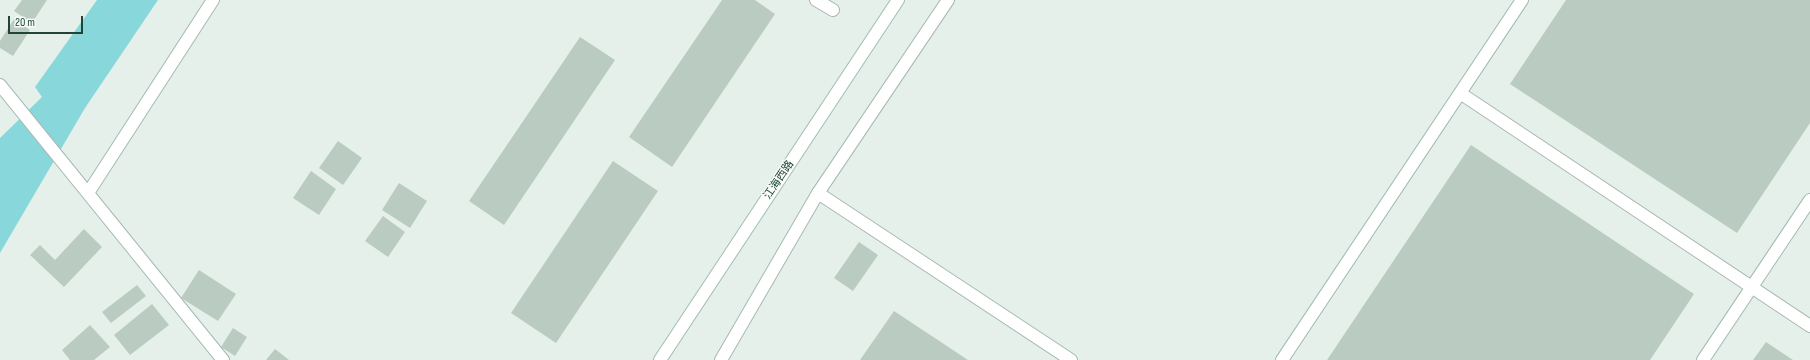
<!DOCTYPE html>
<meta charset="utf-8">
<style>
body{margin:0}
#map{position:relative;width:1810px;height:360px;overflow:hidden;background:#e5f0ea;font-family:"Sofia Sans Condensed",sans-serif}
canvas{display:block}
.scale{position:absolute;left:8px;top:16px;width:75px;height:18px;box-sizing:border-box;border:2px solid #214437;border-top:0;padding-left:5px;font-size:12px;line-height:14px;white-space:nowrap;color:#214437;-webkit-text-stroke:3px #f7fbf8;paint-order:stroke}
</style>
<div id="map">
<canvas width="1810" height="360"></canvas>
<div class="scale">20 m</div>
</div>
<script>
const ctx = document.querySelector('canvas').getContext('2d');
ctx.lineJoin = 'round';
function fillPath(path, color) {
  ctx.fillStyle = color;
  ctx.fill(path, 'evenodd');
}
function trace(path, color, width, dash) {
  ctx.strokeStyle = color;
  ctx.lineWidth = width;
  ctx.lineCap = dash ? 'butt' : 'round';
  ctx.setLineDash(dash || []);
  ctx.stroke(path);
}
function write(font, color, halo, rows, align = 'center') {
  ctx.font = font + ' "Sofia Sans Condensed","Noto Sans SC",sans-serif';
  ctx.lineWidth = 3;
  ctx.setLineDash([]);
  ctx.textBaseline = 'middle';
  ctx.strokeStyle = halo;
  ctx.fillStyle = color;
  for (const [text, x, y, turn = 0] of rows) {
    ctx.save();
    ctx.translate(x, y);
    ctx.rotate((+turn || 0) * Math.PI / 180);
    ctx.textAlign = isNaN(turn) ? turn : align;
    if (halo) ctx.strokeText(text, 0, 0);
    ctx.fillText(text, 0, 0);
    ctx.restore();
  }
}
const water = new Path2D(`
 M97,0H158L85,108L0,253V138L42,97L35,87Z`);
const building = new Path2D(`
 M22,0H47L32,23L14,11Z
 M722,0H755L775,14L672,167L629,137Z
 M1566,0H1810V123L1737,233L1510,84Z
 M14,19L30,30L13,56L0,48V41Z
 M580,37L615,60L504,225L469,201Z
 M338,141L362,158L343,185L319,168Z
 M1471,145L1694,294L1650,360H1327Z
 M613,161L658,191L556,343L511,313Z
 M311,171L336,189L319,215L293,198Z
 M399,183L427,201L410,228L382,210Z
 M383,216L405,232L388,257L365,241Z
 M84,229L102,247L64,287L30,255L40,245L55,260Z
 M859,242L878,255L853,291L834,278Z
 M199,270L236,294L218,321L181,298Z
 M137,285L146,296L111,323L102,312Z
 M152,304L169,325L130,355L114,335Z
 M894,311L968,360H860Z
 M90,325L110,347L94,360H70L62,350Z
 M233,328L247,337L235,356L221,347Z
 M1766,342L1793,360H1753Z
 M275,349L289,360H266Z`);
const service = new Path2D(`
 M1460,93L1810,326
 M818,193L1071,360
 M1282,360L1522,0
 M1703,360L1810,200`);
const minor = new Path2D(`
 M816,0L833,10
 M0,85L223,360
 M88,193L213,0
 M721,360L818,193L948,0`);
const secondary = new Path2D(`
 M660,360L898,0`);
const streetNames = [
 ["江海西路",779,180,-56]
];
fillPath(water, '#88d7da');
fillPath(building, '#bacbc2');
trace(service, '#a6b9b1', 14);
trace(minor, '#a6b9b1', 14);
trace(secondary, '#a2bdb0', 14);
trace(service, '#fff', 12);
trace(minor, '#fff', 12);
trace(secondary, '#fff', 12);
write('11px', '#214437', '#f7fbf8', streetNames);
</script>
